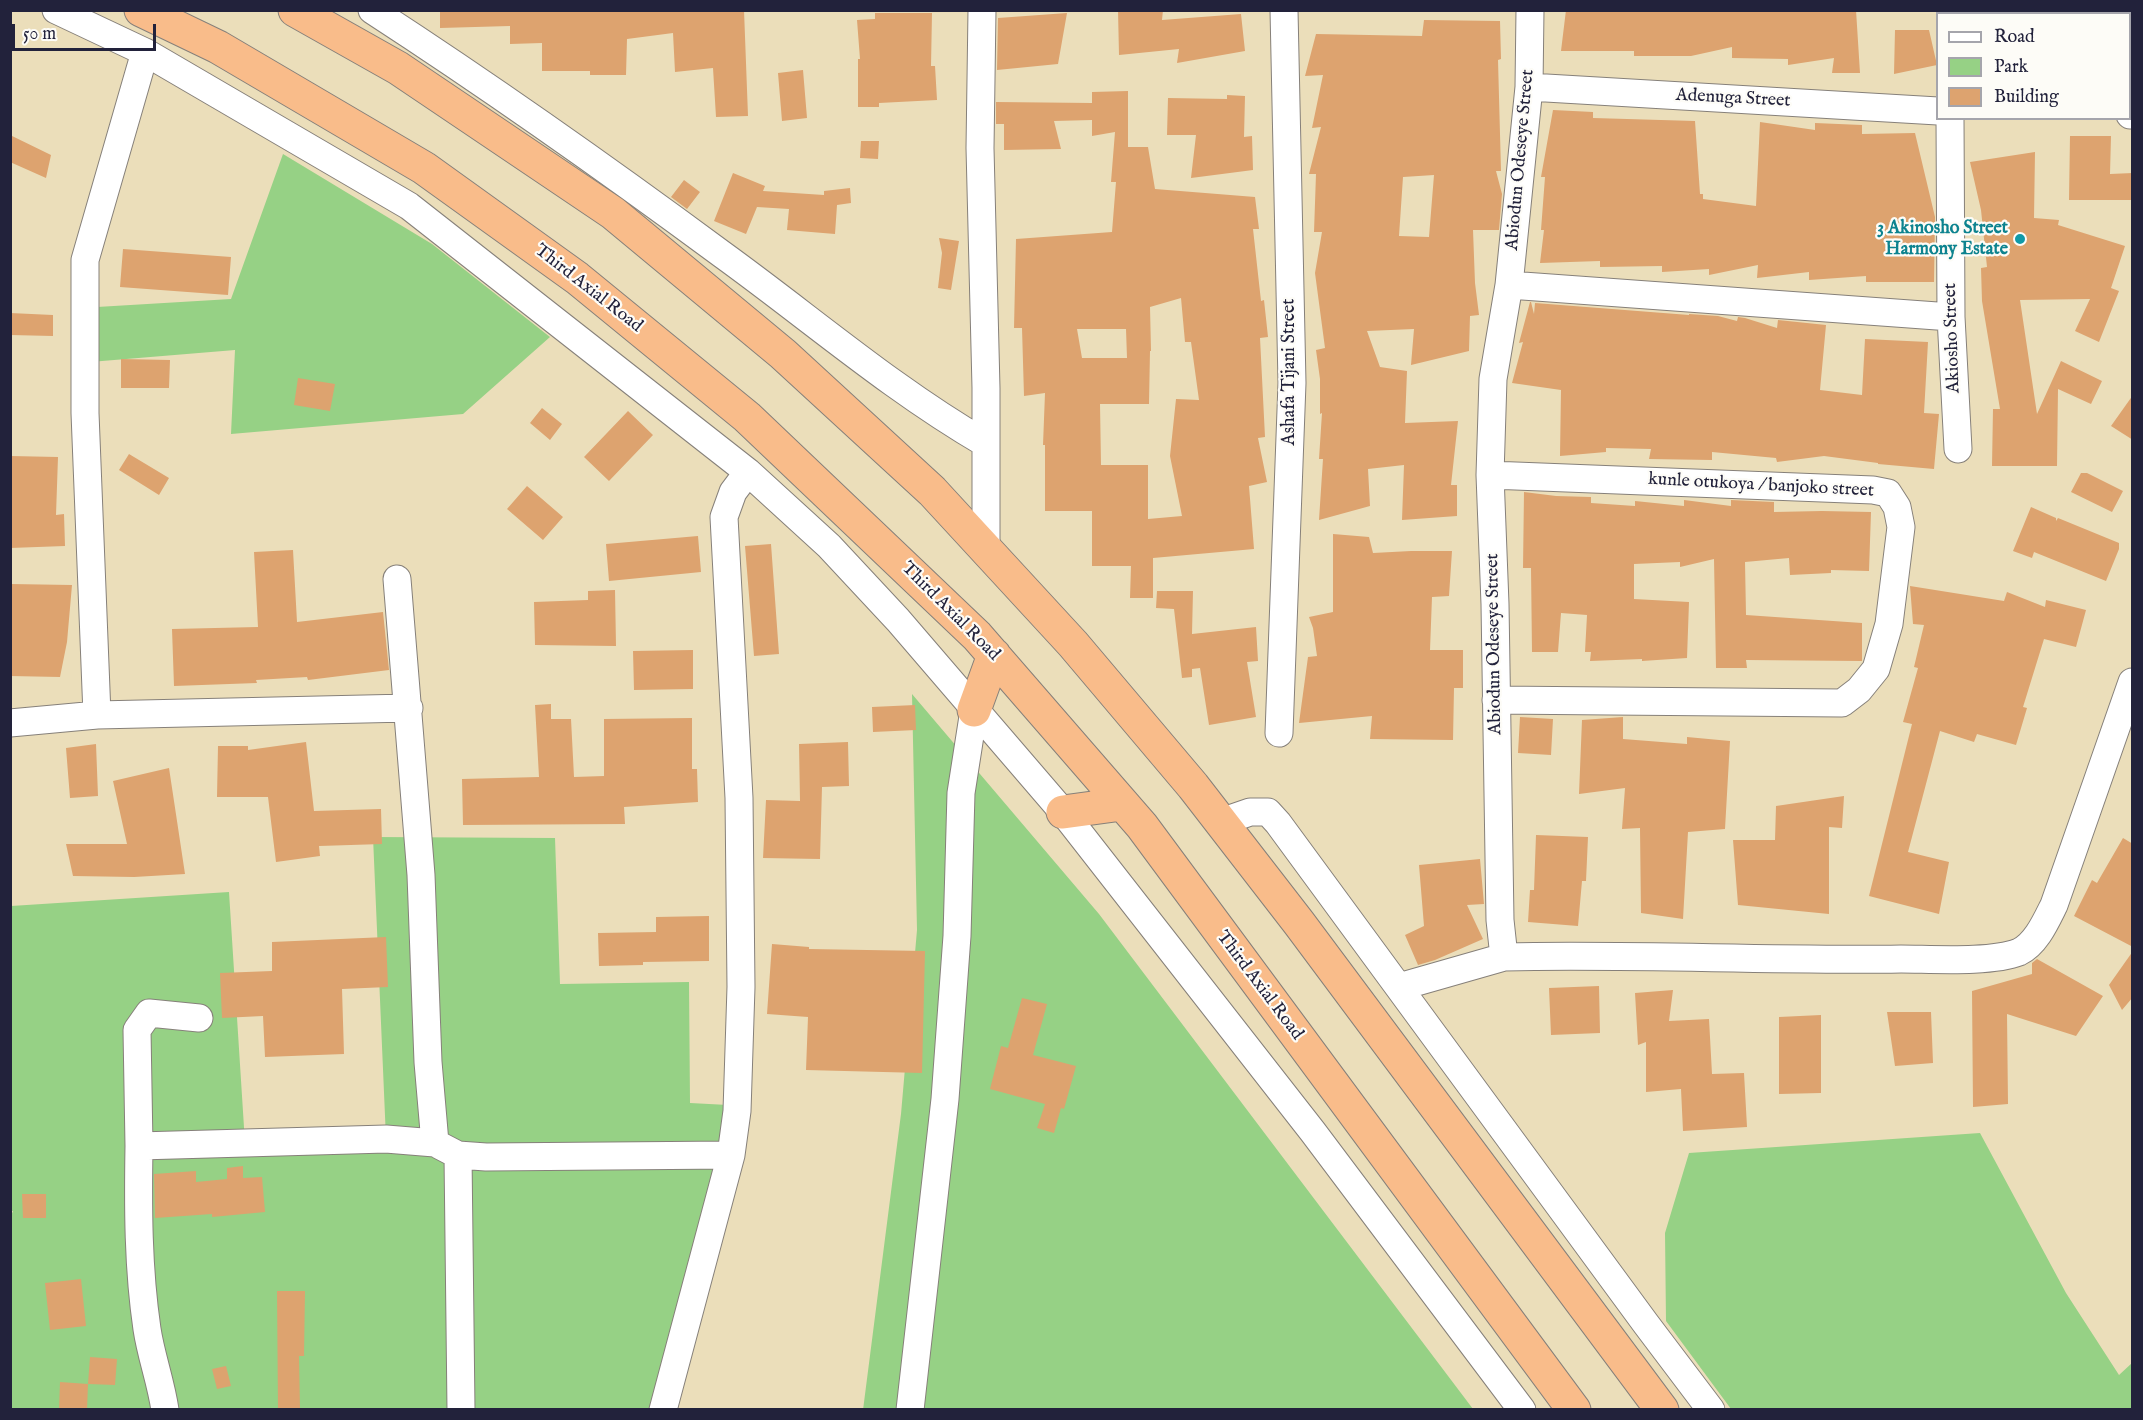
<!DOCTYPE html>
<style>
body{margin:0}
#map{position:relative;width:2143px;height:1420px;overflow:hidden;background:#ebdeba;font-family:"IM FELL English",serif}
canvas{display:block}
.frame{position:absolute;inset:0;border:12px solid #22223b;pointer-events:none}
.legend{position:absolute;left:1936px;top:12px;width:195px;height:108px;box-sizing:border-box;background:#fdfcf7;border:2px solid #a5a5ac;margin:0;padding:8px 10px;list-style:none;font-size:18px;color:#22223b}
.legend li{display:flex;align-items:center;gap:12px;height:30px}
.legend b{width:30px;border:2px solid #a5a5ac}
.scale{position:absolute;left:12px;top:24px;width:144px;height:27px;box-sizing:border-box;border:3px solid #22223b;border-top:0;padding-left:8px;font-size:18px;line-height:21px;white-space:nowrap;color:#22223b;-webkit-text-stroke:4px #fdfcf7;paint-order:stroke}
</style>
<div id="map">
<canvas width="2143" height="1420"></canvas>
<div class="frame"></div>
<ul class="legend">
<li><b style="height:8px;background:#fff"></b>Road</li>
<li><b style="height:16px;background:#96d185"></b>Park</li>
<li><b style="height:16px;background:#dda36f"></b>Building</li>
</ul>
<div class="scale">50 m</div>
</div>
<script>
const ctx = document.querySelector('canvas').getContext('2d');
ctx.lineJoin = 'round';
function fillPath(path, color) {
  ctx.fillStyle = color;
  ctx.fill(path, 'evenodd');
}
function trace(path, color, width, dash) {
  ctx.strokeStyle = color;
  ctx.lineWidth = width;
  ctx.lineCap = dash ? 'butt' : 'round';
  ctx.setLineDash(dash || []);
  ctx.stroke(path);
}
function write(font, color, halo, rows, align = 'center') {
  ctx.font = font + ' "IM FELL English",serif';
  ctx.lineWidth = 4.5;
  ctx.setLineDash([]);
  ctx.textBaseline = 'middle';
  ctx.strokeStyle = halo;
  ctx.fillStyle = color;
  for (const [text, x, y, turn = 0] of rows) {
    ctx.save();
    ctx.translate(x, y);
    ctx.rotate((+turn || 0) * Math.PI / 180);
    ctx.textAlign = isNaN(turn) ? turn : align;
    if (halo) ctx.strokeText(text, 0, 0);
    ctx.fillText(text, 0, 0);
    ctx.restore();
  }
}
const green = new Path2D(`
 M283,154L432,244L550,337L463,414L231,434L235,350L90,362L97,307L231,299Z
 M912,694L1099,914L1473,1409L863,1410L901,1114L917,930Z
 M373,837L555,838L560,984L689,982L690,1103L728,1105L658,1409H11L10,1218L13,1211H10L11,906L229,892L245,1143L386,1139Z
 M1980,1133L2066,1293L2119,1375L2132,1363V1409H1731L1666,1321L1665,1233L1689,1153Z`);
const building = new Path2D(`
 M440,10H744L748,116L716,117L713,68L675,72L673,33L627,39L626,75H590V71H542V43L510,44V26L440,28Z
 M1118,10H1163L1162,20L1241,14L1245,51L1177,63L1179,49L1119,55Z
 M1566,10H1856L1860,73H1832L1834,58L1788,65V59L1732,58V47L1691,56H1634V51H1561Z
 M875,13H932L931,66H935L937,100L879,103V107H858V59H860L857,20L875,19Z
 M1067,13L1058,64L997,70L998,18Z
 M1424,20L1500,21L1501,59L1498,60L1501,171H1496L1502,194L1499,230H1473L1475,283L1479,315L1470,316L1469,351L1411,365L1414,329L1367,331L1380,367L1407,371L1405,423L1458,421L1451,485H1457V516L1402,520L1404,465L1368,469L1370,506L1319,520L1323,459H1319L1322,413L1320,414V379L1316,350L1325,348L1315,273L1322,232H1314L1316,174H1309L1321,127L1312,128L1323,75L1305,76L1316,34L1422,36ZM1434,175L1429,237L1399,236L1403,177Z
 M1895,30H1929L1937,65L1894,74Z
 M803,70L807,118L782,121L778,73Z
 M1128,91V147H1148L1155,189L1255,197L1259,229H1253L1261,301L1264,300L1268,337L1260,338L1265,437L1258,438L1267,482L1249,486L1254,549L1153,558V598H1130L1131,566H1092V511H1045V445H1043L1045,393L1024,396L1022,328H1014L1016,239L1112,232L1116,182H1111L1115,132L1092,136V120L1054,121L1061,149L1004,150V124H996V102L1092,103V92ZM1181,298L1185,342H1191L1199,400L1176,399L1170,456L1182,516L1148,519V465H1101L1100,404H1149L1150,351H1151L1150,307ZM1077,329H1126L1127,358H1082Z
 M1227,95L1245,96L1244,137L1252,136L1253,170L1191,178L1196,135H1167L1168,98L1227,99Z
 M1553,110L1593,112V118L1695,121L1700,194H1703V199L1756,206L1760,122L1815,130V123L1862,125V134L1915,133L1935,217L1934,282H1866V276L1809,280V272L1757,278L1758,265L1709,275V269L1662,272V266L1600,267V261L1540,263L1544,230H1541L1545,177H1541Z
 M10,135L51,155L46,178L10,162Z
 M2070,136H2111L2110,174L2133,173V200H2069Z
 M861,141H879L878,159L860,158Z
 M2035,152L2034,218L2059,220L2058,225L2125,246L2111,288L2119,291L2099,342L2075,331L2090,299L2020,300L2037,414L2061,361L2102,381L2091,404L2058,389L2057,466H1992L1993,409H2000L1982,301L1981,268L1987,267L1981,210L1970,162Z
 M733,173L765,186L763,191L824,195V191L850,188L851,203L837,205L835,234L787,230L789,209L757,207L746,234L714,221Z
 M684,180L700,192L687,209L671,197Z
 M939,238L959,241L951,290L938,288L942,253Z
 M123,249L231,257L228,295L120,287Z
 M1530,302H1531L1534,314L1535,303L1689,315V314L1718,316L1737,321L1738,317L1745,318L1777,328L1778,320L1826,325L1820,390L1862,395L1865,339L1928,342L1924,413L1939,414L1934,469L1878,464V463L1824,456L1777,462L1776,458L1712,452V460L1649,459L1651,449L1606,448V452L1560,456L1561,390L1512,383L1523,342L1519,343Z
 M10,313L53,315V336L10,335Z
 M121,359L170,360L169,388H121Z
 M298,378L335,384L330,411L294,405Z
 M2133,395V440L2111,426Z
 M542,408L562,424L550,440L530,423Z
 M628,411L653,435L609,481L584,457Z
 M129,454L169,478L159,495L119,470Z
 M10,456L58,457L56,515L64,514L65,546L10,548Z
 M2081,473H2087L2123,491L2112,512L2071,492Z
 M527,486L563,517L543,540L507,509Z
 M1524,492L1556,496L1591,497V503L1635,506V501L1684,506V500L1731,506V500L1774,502V512L1822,511L1871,512L1869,571L1831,570V573L1790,575L1789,558L1745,562L1746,615L1862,623V661L1746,660L1747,668H1716L1714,559L1680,567V562L1634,564V599L1689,602L1687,658L1642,661V659L1590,661L1591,652H1585L1587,615L1561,613L1558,652H1532L1531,568H1523Z
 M2031,507L2056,518V521L2058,518L2119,543V549L2106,581L2034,552L2032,558L2013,551Z
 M1333,534L1369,537L1373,553L1411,551H1452L1449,596L1432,597L1430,650H1463V688H1454L1453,740L1370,739L1372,716L1299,723L1308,657L1317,656L1313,628L1309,617L1333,612Z
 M698,536L701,572L609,581L606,544Z
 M771,544L779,654L754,656L745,546Z
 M293,550L297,622L383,612L389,670L308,680L307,677L256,680L257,683L174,686L172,629L258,627L254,552Z
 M10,584L72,585L67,642L60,677L10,676Z
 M1910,586L2004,601L2007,592L2045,607L2046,600L2086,610L2076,647L2044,639L2023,707L2027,708L2016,745L1977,734L1974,742L1940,731L1908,852L1949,862L1939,914L1869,896L1912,724L1903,722L1918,668L1914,667L1924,625L1913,624Z
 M615,590L616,646L535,645L534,602L588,600V591Z
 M1157,591H1193L1192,634L1256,627L1258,661L1247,662L1256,717L1209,725L1200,668L1192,669V677L1182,678L1174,609L1156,608Z
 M693,650V689L634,690L633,651Z
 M551,704V719H571L574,777L604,776V719L692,718V769H697L698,802L624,807L625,824L463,825L462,779L539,777L535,705Z
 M915,705L916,730L873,732L872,707Z
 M1520,717L1553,719L1551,755L1518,753Z
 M1623,717V739L1687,744V737L1730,741L1725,829L1688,832L1683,919L1641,913L1640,828L1622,829L1625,788L1579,794L1582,720Z
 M306,742L314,811L381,809L382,844L319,846L320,856L276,862L268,797H217L218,746H248V750Z
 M848,742L849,786L822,787L820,859L763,858L766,800L800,801L799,744Z
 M96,744L98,796L70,798L66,748Z
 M169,768L185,874L134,877L73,876L66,844H127L113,781Z
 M1844,796L1842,828L1829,827V914L1738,905L1733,840H1775L1776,806Z
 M1536,835L1588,837L1586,881H1582L1578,926L1528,922L1530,890H1534Z
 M2123,838L2133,844V947L2074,916L2092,880L2097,883Z
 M1480,859L1484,904L1467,905L1483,939L1435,960L1418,965L1405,935L1424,926L1419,865Z
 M709,916V961L643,962V965L599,966L598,933L656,932V917Z
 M386,937L388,987L342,989L344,1054L265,1057L263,1016L222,1018L220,973L272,971V942Z
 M772,944L809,947V949L925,951L922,1073L806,1070L808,1017L767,1014Z
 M2133,951V997L2122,1010L2109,985Z
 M2037,959L2103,996L2076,1036L2007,1014L2008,1104L1973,1107L1972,991L2032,974V963Z
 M1599,986L1600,1033L1551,1035L1549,988Z
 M1673,990L1669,1021L1709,1019L1712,1074L1744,1073L1747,1127L1683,1131L1681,1089L1646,1092V1042L1638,1045L1635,993Z
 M1022,998L1047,1004L1033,1055L1076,1066L1064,1109L1061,1108L1054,1133L1037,1128L1045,1104L990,1089L1001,1046L1008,1048Z
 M1887,1012H1931L1933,1063L1895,1066Z
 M1821,1015V1093L1779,1094V1017Z
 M243,1166V1178L262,1177L265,1212L212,1217V1214L155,1218L154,1174L196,1171V1182L227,1179V1168Z
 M22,1194H46V1218H23Z
 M81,1279L86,1326L50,1330L45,1283Z
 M277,1291H305L304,1356H299L300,1410H278Z
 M90,1357L117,1359L115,1385L88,1384Z
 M226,1366L231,1386L217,1389L212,1369Z
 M60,1382L88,1384L87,1410H59Z`);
const minor = new Path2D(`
 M56,10L145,52L409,206L748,472L829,546L898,620L1063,812L1313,1132L1522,1410
 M372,10C492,88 608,170 723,255C810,318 892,389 985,443
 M982,10L980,148L986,388V548
 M1530,10L1529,87L1509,285L1493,379L1490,475L1495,604L1500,920L1504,957C1636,954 1768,961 1901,959C1932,959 1991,963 2019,952C2036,944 2046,921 2054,905L2132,682
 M1529,87L1938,111
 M2130,115H2132
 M1950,118L1951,317L1958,449
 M1509,285L1951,317
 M1490,475L1873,490L1888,493L1897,507L1901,527L1889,624L1876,669L1859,690L1842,703L1496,700
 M397,579L421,875L428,1062L435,1143L458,1155L486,1157L731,1155
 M97,715L85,413V260L145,52
 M10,723L97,715L409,708
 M1279,733L1292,383L1284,10
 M1221,822L1250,812H1268L1278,823L1646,1324L1711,1410
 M1399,987L1504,957
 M139,1146L137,1030L149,1013L199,1018
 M458,1155L461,1410
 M165,1410C161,1382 151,1356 147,1329C138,1268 138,1207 139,1146L386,1139L435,1143
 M663,1410L731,1155L737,1111L741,987L739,798L724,517L733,492L748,472
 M910,1410L945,1099L957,936L961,793L974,710`);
const highway = new Path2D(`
 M141,10L218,47L424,168L577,278L747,417L977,636L1142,826L1574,1410
 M295,10L398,68L613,213L783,354L932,491L1073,644L1193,786L1299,923L1662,1410
 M974,710L994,655
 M1063,812L1122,804`);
const markers = [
 [2020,239,6,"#0f9aa8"]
];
const streetNames = [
 ["Adenuga Street",1733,99,3],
 ["Abiodun Odeseye Street",1521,160,-85],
 ["Third Axial Road",588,289,38],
 ["Akiosho Street",1953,338,-92],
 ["Ashafa Tijani Street",1290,372,-90],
 ["kunle otukoya / banjoko street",1761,486,3],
 ["Third Axial Road",950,612,45],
 ["Abiodun Odeseye Street",1495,644,-91],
 ["Third Axial Road",1259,986,53]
];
const cultureNames = [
 ["3 Akinosho Street",2008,229],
 ["Harmony Estate",2008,250]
];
fillPath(green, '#96d185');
fillPath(building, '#dda36f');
trace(minor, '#86807a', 29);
trace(highway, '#86807a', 35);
trace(minor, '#fff', 27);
trace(highway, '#f9bc8a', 33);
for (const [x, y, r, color] of markers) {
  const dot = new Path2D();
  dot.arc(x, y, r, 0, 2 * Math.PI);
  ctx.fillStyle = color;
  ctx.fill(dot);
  trace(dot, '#fdfcf7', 2);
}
write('18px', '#22223b', '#fdfcf7', streetNames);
write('bold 18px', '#0d838f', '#fdfcf7', cultureNames, 'right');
</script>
